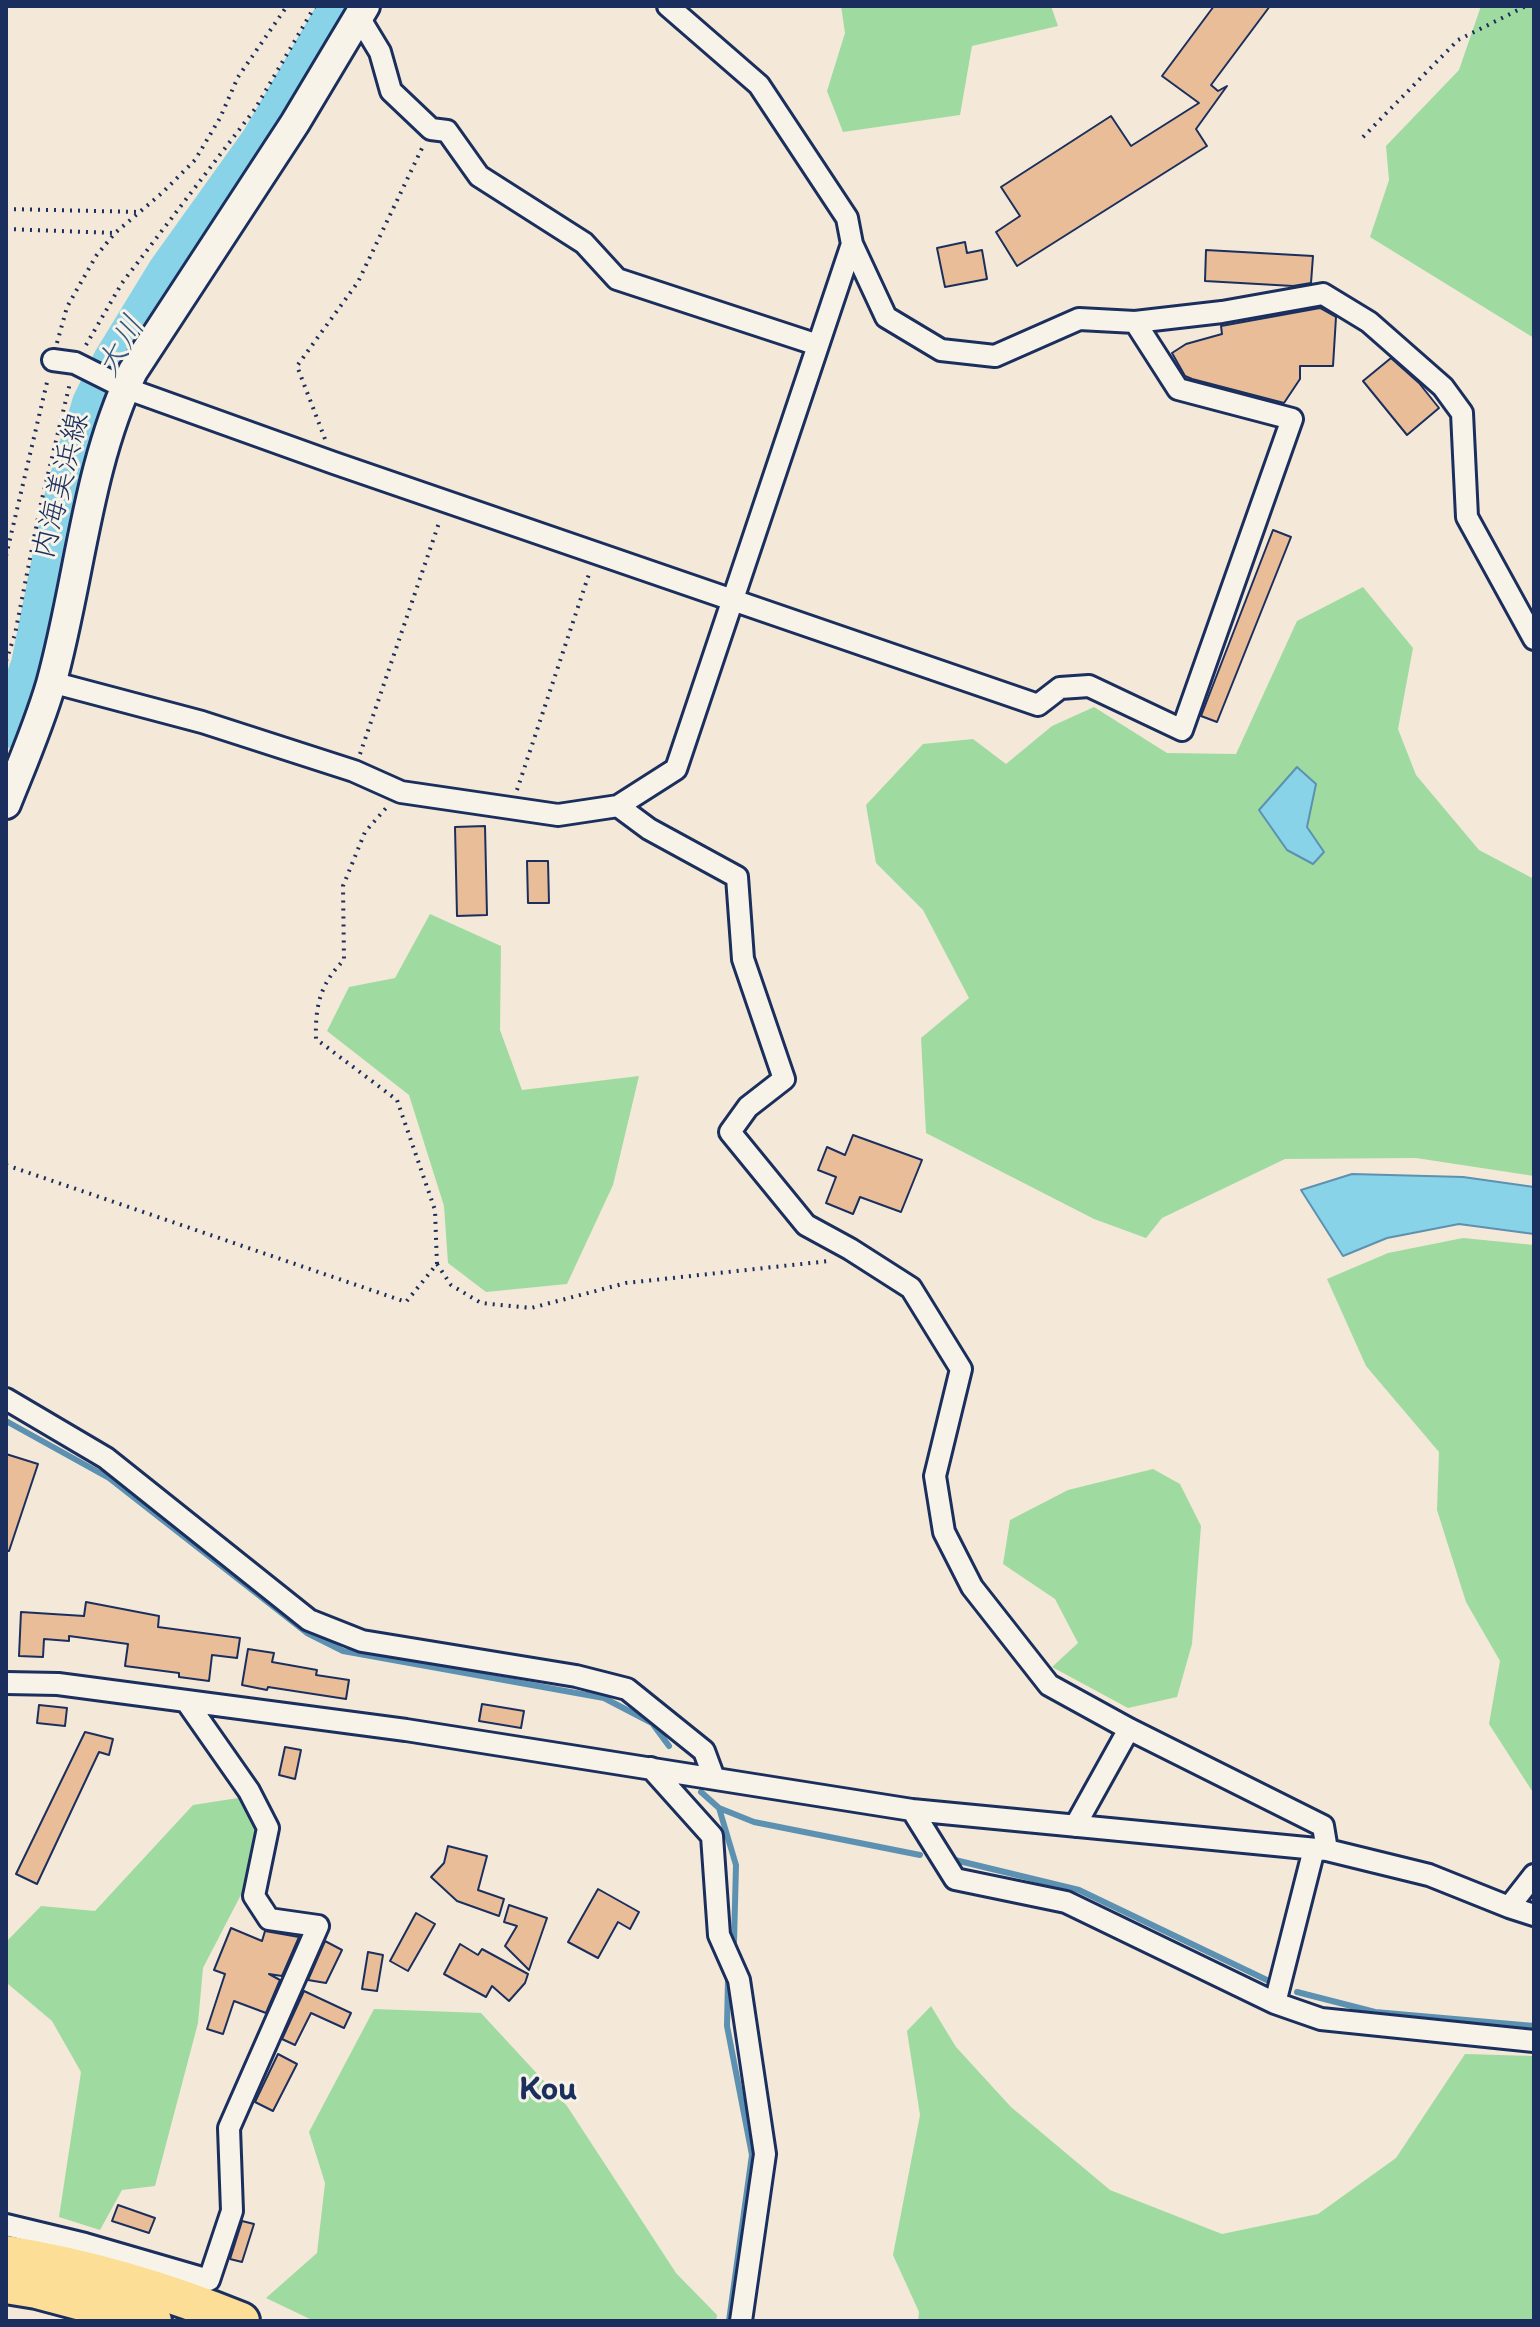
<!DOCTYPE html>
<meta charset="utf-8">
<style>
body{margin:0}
#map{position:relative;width:1540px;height:2327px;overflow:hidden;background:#f4e8d8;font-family:Itim,sans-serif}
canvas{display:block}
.frame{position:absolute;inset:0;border:8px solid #1b2f5e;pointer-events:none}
</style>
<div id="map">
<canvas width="1540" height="2327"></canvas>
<div class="frame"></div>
</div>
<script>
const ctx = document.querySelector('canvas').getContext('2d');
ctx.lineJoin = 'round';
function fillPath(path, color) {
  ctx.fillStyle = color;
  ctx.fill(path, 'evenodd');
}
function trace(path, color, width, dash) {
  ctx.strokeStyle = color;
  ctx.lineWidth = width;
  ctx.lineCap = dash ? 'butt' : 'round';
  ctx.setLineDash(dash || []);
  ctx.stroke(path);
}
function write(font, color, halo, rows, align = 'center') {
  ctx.font = font + ' Itim,"Klee One",sans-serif';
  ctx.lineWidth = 6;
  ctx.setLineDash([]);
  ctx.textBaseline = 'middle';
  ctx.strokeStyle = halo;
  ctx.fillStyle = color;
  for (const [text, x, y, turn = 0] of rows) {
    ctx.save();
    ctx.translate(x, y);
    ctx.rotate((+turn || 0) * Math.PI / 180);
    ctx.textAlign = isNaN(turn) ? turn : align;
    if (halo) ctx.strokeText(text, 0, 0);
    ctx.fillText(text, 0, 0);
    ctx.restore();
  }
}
const green = new Path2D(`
 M841,6H1051L1058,26L972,46L960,115L843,132L827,91L845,33Z
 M1481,6H1534V338L1370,237L1389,180L1386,146L1459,70Z
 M1363,587L1413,648L1398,729L1416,775L1479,850L1534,879V1176L1416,1158L1285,1159L1162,1218L1146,1238L1094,1219L926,1133L921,1038L969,998L923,910L876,863L866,805L923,744L973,739L1006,764L1052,726L1094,707L1167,753L1236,754L1297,621Z
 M430,914L501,946L500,1030L522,1090L639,1076L613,1185L567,1284L486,1292L448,1263L444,1206L409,1095L327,1031L349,987L395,978Z
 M1463,1238L1534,1245V1794L1489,1724L1500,1661L1466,1602L1437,1510L1439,1452L1366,1366L1327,1279L1388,1253Z
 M1153,1469L1180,1484L1201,1526L1192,1644L1177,1697L1128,1708L1052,1667L1078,1643L1055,1599L1003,1564L1010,1520L1068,1490Z
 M238,1798L257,1831L246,1885L203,1968L198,2023L155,2186L122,2190L100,2230L59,2217L81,2072L52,2021L8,1984L6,1942L41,1906L95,1911L193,1805Z
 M931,2006L956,2047L1011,2107L1110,2190L1222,2234L1318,2214L1396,2158L1465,2054L1534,2056V2321H918L919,2312L893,2255L920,2115L907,2031Z
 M374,2009L481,2013L567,2106L676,2273L717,2315L716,2321H314L266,2298L317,2253L325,2183L309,2132Z`);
const water = new Path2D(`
 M1297,767L1316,784L1307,827L1324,852L1313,864L1287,850L1259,810Z
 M1352,1174L1463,1177L1534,1187V1234L1459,1224L1387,1238L1343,1256L1301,1190Z`);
const stream = new Path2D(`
 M6,1421L109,1478L307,1633L343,1651L604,1698L652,1723L669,1746
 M701,1792L719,1808L754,1822L920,1855
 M719,1808L736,1865L734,1942
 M955,1860L1079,1890L1271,1982
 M728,1979L727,2026L752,2155L729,2321
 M1297,1992L1375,2012L1534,2026`);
const river = new Path2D(`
 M6,730L29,664L63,494L90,403L111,360L166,270L259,140L337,6`);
const building = new Path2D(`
 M1214,6H1270L1211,85L1218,91L1227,86L1196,129L1207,146L1017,266L996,232L1020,216L1001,187L1111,116L1131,146L1199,103L1162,76Z
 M965,242L967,253L982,250L987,279L945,287L937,248Z
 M1206,250L1313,256L1311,283L1293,286L1205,281Z
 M1320,308L1336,317L1333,366H1300V379L1284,403L1192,379L1185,376L1172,353L1186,344L1222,334L1221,326Z
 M1391,358L1419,383L1439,408L1407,435L1363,381Z
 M1273,530L1291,537L1217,722L1201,716Z
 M485,826L487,915L457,916L455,827Z
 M527,861H548L549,903H528Z
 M853,1135L922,1160L901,1212L860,1197L853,1214L826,1203L836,1177L818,1170L827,1147L845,1155Z
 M6,1454L38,1464L9,1551H6Z
 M86,1602L159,1616L158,1627L240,1638L237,1658L212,1655L209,1681L179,1677V1673L125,1666L128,1644L69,1636V1641L44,1639L43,1657L19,1656L21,1612L84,1616Z
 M248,1649L274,1653L272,1662L317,1670L316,1675L349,1680L346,1699L268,1687L267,1690L242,1685Z
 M482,1704L524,1711L521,1728L479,1721Z
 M39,1705L67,1708L65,1726L37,1723Z
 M85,1732L113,1739L109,1755L99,1752L37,1884L16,1874Z
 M285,1747L301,1750L295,1779L279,1775Z
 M448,1846L487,1856L478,1890L504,1899L499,1916L457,1901L431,1877L444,1863Z
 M598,1889L639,1912L630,1929L618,1922L598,1958L568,1942Z
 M509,1905L547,1918L529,1970L505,1946L517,1926L504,1922Z
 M416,1913L435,1924L408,1971L390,1961Z
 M231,1928L262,1941L265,1931L299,1937L282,1976L269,1974L280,1980L266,2013L234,2001L223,2034L207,2029L225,1974L214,1970Z
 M325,1941L342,1950L326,1983L308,1980Z
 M460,1944L478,1955L482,1949L528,1974L525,1983L509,2001L492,1986L486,1997L444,1974Z
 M368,1952L383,1955L377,1991L362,1989Z
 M304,1991L351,2013L344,2028L311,2013L295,2045L282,2039Z
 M278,2054L297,2064L273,2111L255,2102Z
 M118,2205L155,2218L149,2233L112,2221Z
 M242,2221L254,2224L242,2262L230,2259Z`);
const path = new Path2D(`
 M1363,137L1458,40L1526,6
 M6,209L140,212
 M6,229L115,233
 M57,343L67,307L96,256L115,233L162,193L195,160L220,118L238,77L287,6
 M86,345L122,283L255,109L315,6
 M325,439L297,366L358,282L424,144
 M6,556L48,378
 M6,661L15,634L41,503L70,383
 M360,754L440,520
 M517,790L590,571
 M6,1165L406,1302L437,1264L435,1210L397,1100L316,1039C315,1006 320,984 344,960L343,886L365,832L387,807
 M437,1264L451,1285L481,1303L531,1308L626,1283L829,1261`);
const street = new Path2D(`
 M668,6L759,85L847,218L852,244L886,317L941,350L995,356L1079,319L1135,322L1222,312L1323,294L1369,322L1443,387L1462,413L1467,517L1534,639
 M360,19L380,52L391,91L431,129L447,131L479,176L584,243L617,279L818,345
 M53,360L75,363L125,388L334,463L1038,705L1060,688L1089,686L1182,730L1292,419L1178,389L1135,322
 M51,682L202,722L354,771L401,792L558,815L618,806L676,769L852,244
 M618,806L649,829L737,877L743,959L784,1079L748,1107L730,1132L806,1225L850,1249L911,1288L961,1369L935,1476L944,1532L972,1587L1049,1685L1129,1729L1323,1826L1327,1850
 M6,1399L106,1458L309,1620L362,1641L576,1676L627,1689L704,1751L714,1778
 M6,1683L58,1684L406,1730L912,1810L1327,1850L1429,1875L1509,1907L1534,1915
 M651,1768L712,1836L719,1935L739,1980L765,2154L741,2321
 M912,1810L955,1879L1066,1902L1275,2003L1321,2019L1534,2041
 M1075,1826L1129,1729
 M1509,1907L1534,1875
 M1275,2003L1314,1849
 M6,2225L85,2244L209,2280L232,2211L229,2128L318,1926L269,1919L254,1896L268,1828L249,1791L186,1701`);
const secondary = new Path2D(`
 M6,804C22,764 39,725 51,684C80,580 86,469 133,371L295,123L365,6`);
const highway = new Path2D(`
 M6,2254C87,2267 165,2290 241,2321
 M6,2285L37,2290L153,2321`);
const streetNames = [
 ["内海美浜線",62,486,-76]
];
const waterNames = [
 ["大川",122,347,-60]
];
const quarterNames = [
 ["Kou",548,2090]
];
fillPath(green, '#9fdba1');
fillPath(water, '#88d3e8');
trace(water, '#5c91b1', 2);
trace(stream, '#5c91b1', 6);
trace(river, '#88d3e8', 36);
fillPath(building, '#e8bd98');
trace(building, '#1b2f5e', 2);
trace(street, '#1b2f5e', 26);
trace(secondary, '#1b2f5e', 34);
trace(highway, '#1b2f5e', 42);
trace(path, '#1b2f5e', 4, [2, 6]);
trace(street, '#f7f3e8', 20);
trace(secondary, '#f7f3e8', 28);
trace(highway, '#fcde96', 36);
write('30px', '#1b2f5e', '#f7f3e8', streetNames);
write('italic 32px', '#365880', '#f7f3e8', waterNames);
write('bold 34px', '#1b2f5e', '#f7f3e8', quarterNames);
</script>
